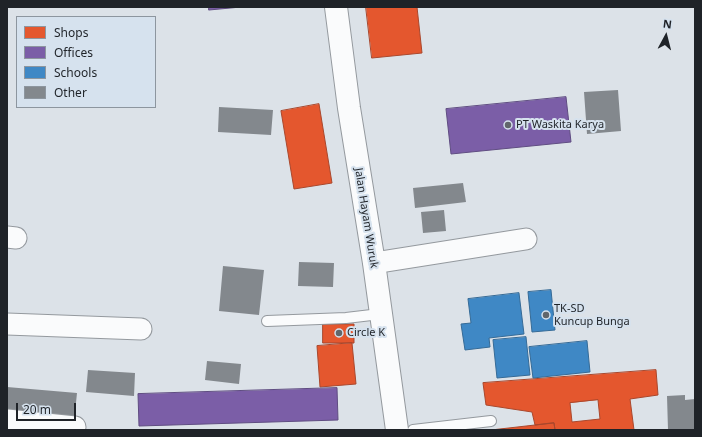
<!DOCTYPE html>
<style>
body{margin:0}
#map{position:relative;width:702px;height:437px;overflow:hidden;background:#dce2e8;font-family:"Noto Sans",sans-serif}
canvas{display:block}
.frame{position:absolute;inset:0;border:8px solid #1f2328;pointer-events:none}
.legend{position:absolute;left:16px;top:16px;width:140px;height:92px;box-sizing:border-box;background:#d6e2ee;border:1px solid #8d969f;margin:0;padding:5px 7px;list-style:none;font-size:12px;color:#1f2328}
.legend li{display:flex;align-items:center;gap:8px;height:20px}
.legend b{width:20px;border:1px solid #8d969f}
.north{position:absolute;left:646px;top:16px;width:40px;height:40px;-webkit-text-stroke:3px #d6e2ee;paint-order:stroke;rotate:7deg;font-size:11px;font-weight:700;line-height:16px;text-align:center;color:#1f2328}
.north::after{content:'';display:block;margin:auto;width:14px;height:18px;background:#1f2328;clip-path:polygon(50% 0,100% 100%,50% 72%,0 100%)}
.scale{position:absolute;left:16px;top:403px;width:60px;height:18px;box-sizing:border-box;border:2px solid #1f2328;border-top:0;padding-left:5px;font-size:12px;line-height:14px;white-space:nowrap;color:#1f2328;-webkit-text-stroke:3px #d6e2ee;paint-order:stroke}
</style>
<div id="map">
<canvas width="702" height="437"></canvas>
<div class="frame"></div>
<ul class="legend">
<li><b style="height:11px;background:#e4572e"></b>Shops</li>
<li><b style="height:11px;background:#7b5ea7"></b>Offices</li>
<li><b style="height:11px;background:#3f88c5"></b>Schools</li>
<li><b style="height:11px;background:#83888d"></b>Other</li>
</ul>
<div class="north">N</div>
<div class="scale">20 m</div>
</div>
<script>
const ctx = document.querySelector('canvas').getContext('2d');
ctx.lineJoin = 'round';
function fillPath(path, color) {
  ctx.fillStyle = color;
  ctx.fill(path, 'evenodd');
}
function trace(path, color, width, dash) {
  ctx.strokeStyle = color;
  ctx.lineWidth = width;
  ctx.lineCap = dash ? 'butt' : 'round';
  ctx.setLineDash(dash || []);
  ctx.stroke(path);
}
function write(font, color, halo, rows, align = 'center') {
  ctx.font = font + ' "Noto Sans",sans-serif';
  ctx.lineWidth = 4;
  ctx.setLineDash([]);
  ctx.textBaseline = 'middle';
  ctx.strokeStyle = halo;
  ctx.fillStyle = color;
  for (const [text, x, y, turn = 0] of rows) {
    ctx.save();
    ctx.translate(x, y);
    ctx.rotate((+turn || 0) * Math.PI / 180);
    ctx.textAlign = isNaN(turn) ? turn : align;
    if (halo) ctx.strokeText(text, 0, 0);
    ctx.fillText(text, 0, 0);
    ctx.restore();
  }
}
const shops = new Path2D(`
 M366,7H417L422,53L372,58Z
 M319,104L332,183L294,189L281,111Z
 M323,324H354V343H323Z
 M352,343L356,384L320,387L317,346Z
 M656,370L658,395L630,399L634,430H555L554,423L535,425L532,412L486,405L483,383ZM598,400L600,419L572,422L570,403Z
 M554,423L555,430H491L535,425Z`);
const offices = new Path2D(`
 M209,7H241L209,10Z
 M566,97L571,142L451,154L446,109Z
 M337,388L338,420L139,426L138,394Z`);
const schools = new Path2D(`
 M551,290L555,330L532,332L528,292Z
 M519,293L524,334L489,338L490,347L465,350L461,324L471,323L468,299Z
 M526,337L530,375L497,378L493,340Z
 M587,341L590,372L533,378L529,347Z`);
const building = new Path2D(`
 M618,90L621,131L587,134L584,92Z
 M219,107L273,110L271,135L218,132Z
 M463,183L466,202L415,208L413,188Z
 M444,210L446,231L423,233L421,212Z
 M299,262L334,263L333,287L298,286Z
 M223,266L264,270L259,315L219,311Z
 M207,361L241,364L239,384L205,380Z
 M88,370L135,373L134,396L86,392Z
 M7,387L77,393L74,422L7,416Z
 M685,395V400L695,399V430H668L667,396Z`);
const service = new Path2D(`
 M267,321L346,318L380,314
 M413,430L491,421`);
const minor = new Path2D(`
 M7,237L16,238
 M374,263L526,239
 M7,324L141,329
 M7,420L75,427`);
const secondary = new Path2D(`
 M336,7L349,108L374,263L397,430`);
const markers = [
 [508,125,4,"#61666b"],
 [546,315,4,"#61666b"],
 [339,333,4,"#61666b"]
];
const poiNames = [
 ["PT Waskita Karya",516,125],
 ["TK-SD",554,309],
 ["Kuncup Bunga",554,322],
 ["Circle K",347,333]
];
const streetNames = [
 ["Jalan Hayam Wuruk",366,218,81]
];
fillPath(shops, '#e4572e');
trace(shops, '#a9472c', 1);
fillPath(offices, '#7b5ea7');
trace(offices, '#5f4c81', 1);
fillPath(schools, '#3f88c5');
trace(schools, '#356a96', 1);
fillPath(building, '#83888d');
trace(service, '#94999e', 12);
trace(minor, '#94999e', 23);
trace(secondary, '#94999e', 24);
trace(service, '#fafbfc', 10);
trace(minor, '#fafbfc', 21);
trace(secondary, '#fafbfc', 22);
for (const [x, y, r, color] of markers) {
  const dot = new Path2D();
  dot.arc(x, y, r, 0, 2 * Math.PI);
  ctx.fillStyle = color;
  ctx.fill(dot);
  trace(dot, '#d6e2ee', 1.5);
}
write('11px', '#1f2328', '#d6e2ee', poiNames, 'left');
write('11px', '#1f2328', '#d6e2ee', streetNames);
</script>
